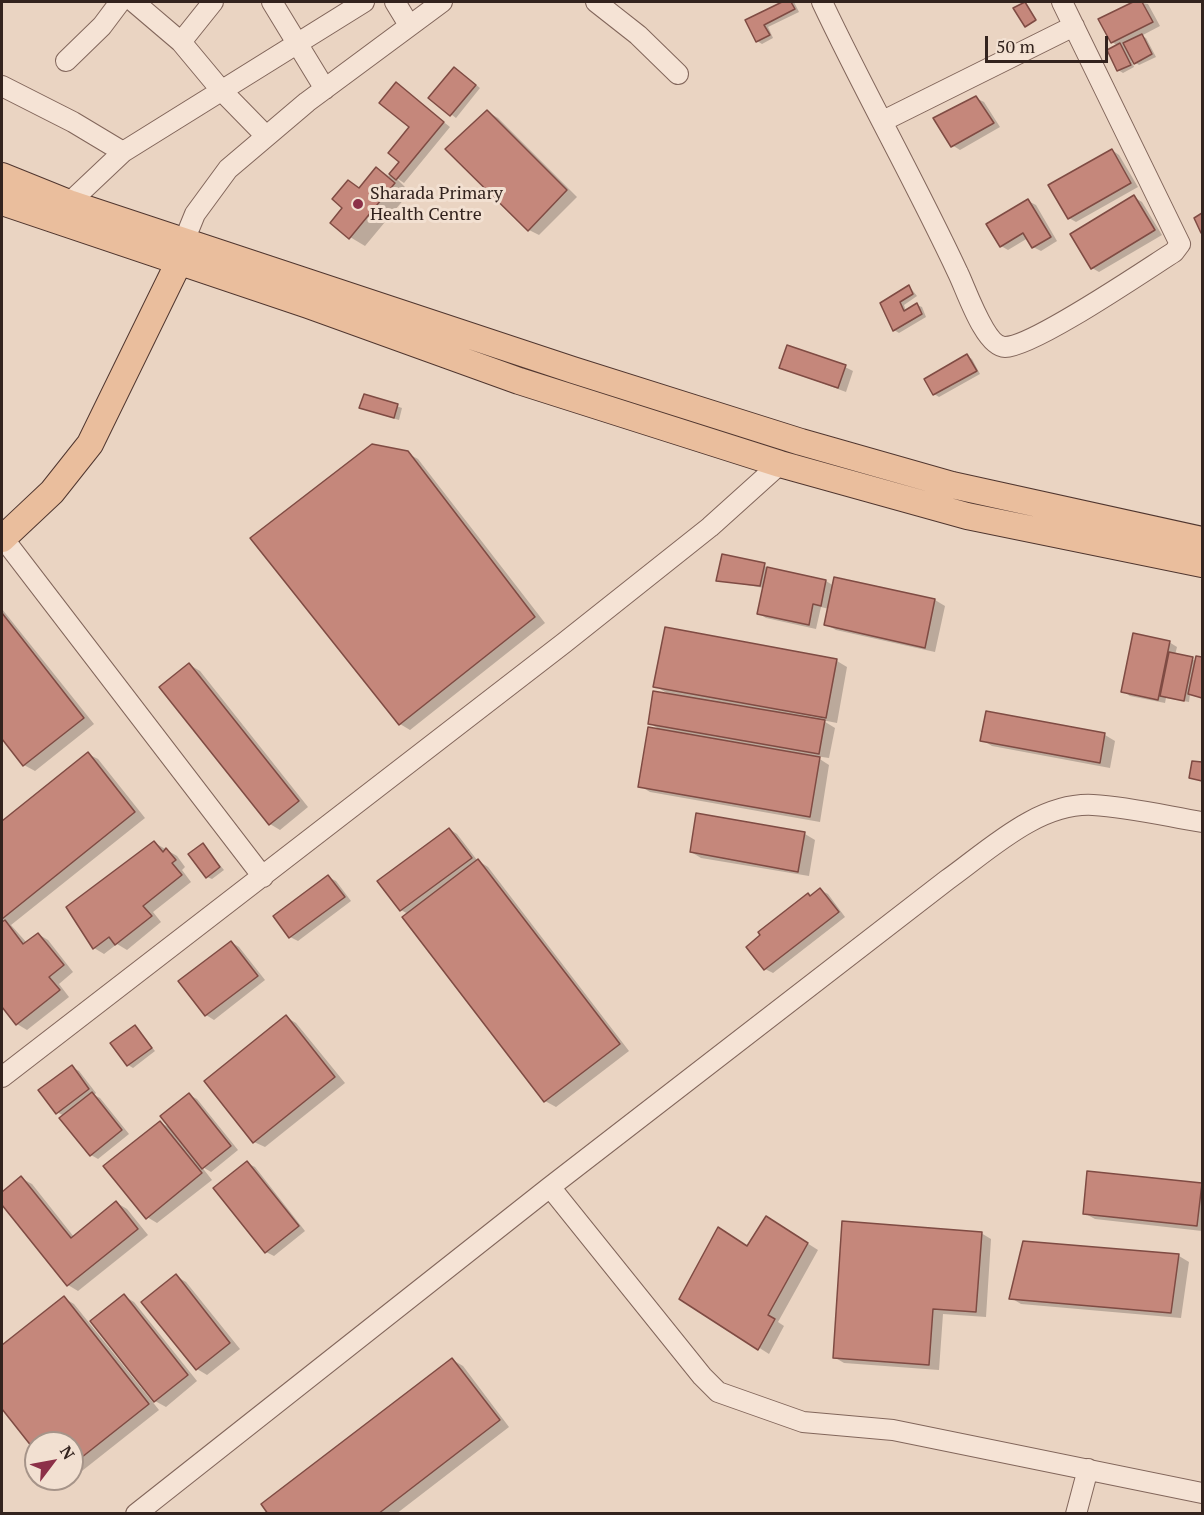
<!DOCTYPE html>
<style>
body{margin:0}
#map{position:relative;width:1204px;height:1515px;overflow:hidden;background:#ead4c2;font-family:"PT Serif",serif}
canvas{display:block}
.frame{position:absolute;inset:0;border:3px solid #33231e;pointer-events:none}
.north{position:absolute;left:24px;top:1431px;width:60px;height:60px;box-sizing:border-box;background:#f2e0d1;border:2px solid #a69489;border-radius:50%;rotate:58deg;font-size:16px;font-weight:700;line-height:24px;text-align:center;color:#33231e}
.north::after{content:'';display:block;margin:auto;width:21px;height:27px;background:#8c3048;clip-path:polygon(50% 0,100% 100%,50% 72%,0 100%)}
.scale{position:absolute;left:985px;top:36px;width:123px;height:27px;box-sizing:border-box;border:3px solid #33231e;border-top:0;padding-left:8px;font-size:18px;line-height:21px;white-space:nowrap;color:#33231e;-webkit-text-stroke:4px #f2e0d1;paint-order:stroke}
</style>
<div id="map">
<canvas width="1204" height="1515"></canvas>
<div class="frame"></div>
<div class="north">N</div>
<div class="scale">50 m</div>
</div>
<script>
const ctx = document.querySelector('canvas').getContext('2d');
ctx.lineJoin = 'round';
function fillPath(path, color) {
  ctx.fillStyle = color;
  ctx.fill(path, 'evenodd');
}
function trace(path, color, width, dash) {
  ctx.strokeStyle = color;
  ctx.lineWidth = width;
  ctx.lineCap = dash ? 'butt' : 'round';
  ctx.setLineDash(dash || []);
  ctx.stroke(path);
}
function write(font, color, halo, rows, align = 'center') {
  ctx.font = font + ' "PT Serif",serif';
  ctx.lineWidth = 6;
  ctx.setLineDash([]);
  ctx.textBaseline = 'middle';
  ctx.strokeStyle = halo;
  ctx.fillStyle = color;
  for (const [text, x, y, turn = 0] of rows) {
    ctx.save();
    ctx.translate(x, y);
    ctx.rotate((+turn || 0) * Math.PI / 180);
    ctx.textAlign = isNaN(turn) ? turn : align;
    if (halo) ctx.strokeText(text, 0, 0);
    ctx.fillText(text, 0, 0);
    ctx.restore();
  }
}
const shadow = new Path2D(`
 M786,2H794L799,12L768,27L773,38L762,44L757,41L747,20Z
 M1136,2L1148,4L1160,26L1141,36L1146,38L1156,57L1139,65L1131,60L1134,67L1123,73L1118,70V46L1112,42L1100,19Z
 M459,71L480,88L456,118L430,98Z
 M396,84L450,127L404,183L395,177L410,192L365,246L350,237L344,208L348,182L360,188L377,169L389,176L401,162L411,127Z
 M976,98L984,102L1000,127L960,150L952,145Z
 M488,112L498,118L577,197L539,235L529,230Z
 M1112,150L1119,155L1138,187L1076,222L1069,218Z
 M1134,197L1142,202L1162,235L1099,272L1092,268Z
 M1028,201L1036,205L1057,241L1041,251L1033,247L1028,238L1008,250L1001,246Z
 M909,286L917,296L904,305L906,311L917,305L922,307L926,317L899,333L894,330L882,303Z
 M967,356L972,359L980,374L939,397L934,394Z
 M845,367L853,371L846,392L781,368Z
 M365,395L402,408L399,420L366,410Z
 M407,453L418,459L545,623L410,730L400,724Z
 M764,565L768,569L826,581L834,586L935,600L945,606L935,652L836,630L825,624L829,609L821,607L816,629L766,618L758,613L764,588L718,580Z
 M2,609L94,724L35,771L24,765L2,736Z
 M666,628L837,661L847,667L837,723L822,720L835,728L829,758L815,756L829,765L820,822L650,792L640,786L662,731L649,723L670,695L655,686Z
 M1169,642L1177,647L1175,655L1197,661V658L1202,659V698L1190,694L1189,702L1166,698L1165,703L1130,696L1123,691Z
 M190,665L200,671L308,807L280,830L270,824Z
 M1105,735L1115,741L1110,768L992,746L982,740Z
 M88,754L98,759L145,818L11,925L27,943L38,934L48,940L73,972L59,984L69,997L27,1030L17,1024L2,1005V823Z
 M449,829L457,834L477,860L488,867L629,1051L556,1107L545,1101L408,914L401,910L379,882Z
 M805,834L815,840L809,876L701,858L691,852Z
 M155,843L177,856L185,867L182,870L191,882L153,912L161,922L127,950L117,944L104,954L94,948Z
 M203,845L224,870L212,879L207,877Z
 M328,877L336,881L351,901L298,941L290,937L275,917Z
 M820,890L828,894L845,917L773,973L765,969L811,897Z
 M231,942L239,947L265,980L214,1020L206,1015L180,982Z
 M286,1017L296,1023L345,1083L265,1147L254,1142Z
 M135,1027L155,1051L133,1068L128,1065Z
 M72,1067L79,1071L96,1093L94,1095L100,1098L129,1134L98,1159L91,1155L64,1116L57,1112Z
 M189,1095L197,1099L238,1150L211,1172L201,1166L212,1180L157,1223L147,1217L160,1122L173,1130Z
 M247,1163L255,1167L305,1231L274,1256L266,1252Z
 M21,1178L32,1184L74,1237L117,1203L127,1209L148,1235L78,1291L68,1285L2,1202V1194Z
 M1201,1184L1202,1231L1095,1219L1084,1213Z
 M777,1224L818,1250L778,1322L784,1326L769,1354L681,1298Z
 M981,1233L991,1239L986,1317L943,1314L939,1370L844,1363L834,1357Z
 M1179,1256L1189,1262L1181,1318L1021,1304L1011,1298Z
 M176,1276L186,1282L240,1349L207,1375L197,1369Z
 M124,1296L134,1302L197,1381L166,1407L155,1401Z
 M64,1298L74,1304L159,1410L68,1482L62,1479H72V1443H36V1450L2,1406V1347Z
 M453,1360L463,1366L509,1427L396,1514H270Z`);
const building = new Path2D(`
 M782,2H791L795,9L764,25L770,35L756,42L745,20Z
 M1025,2L1036,20L1025,27L1013,8Z
 M1133,2H1142L1153,22L1111,43L1098,19Z
 M1142,34L1152,54L1134,64L1123,43Z
 M1120,43L1131,65L1117,71L1107,50Z
 M454,67L476,85L450,116L428,98Z
 M396,82L444,122L396,180L389,174L399,162L388,153L409,127L379,103Z
 M976,96L994,123L951,147L933,118Z
 M487,110L567,190L528,231L445,149Z
 M1112,149L1131,183L1068,219L1048,185Z
 M376,167L395,183L349,239L330,223L342,208L332,199L348,180L359,188Z
 M1134,195L1155,230L1091,269L1070,234Z
 M1028,199L1051,237L1032,248L1023,233L1000,247L986,224Z
 M1202,213V232L1201,233L1194,218Z
 M909,285L913,294L900,302L904,311L917,303L922,314L893,331L880,303Z
 M787,345L846,365L838,388L779,368Z
 M967,354L977,371L933,395L924,379Z
 M364,394L398,404L394,418L359,408Z
 M372,444L408,451L535,617L399,725L250,538Z
 M722,554L765,563L760,586L716,581Z
 M767,567L826,580L821,606L813,604L809,625L757,614Z
 M834,577L935,599L925,648L824,625Z
 M2,613L84,718L23,766L2,739Z
 M665,627L837,659L826,718L653,687Z
 M1133,633L1170,641L1158,700L1121,692Z
 M1169,652L1193,657L1184,701L1160,696Z
 M1196,656L1202,657V698L1188,694Z
 M189,663L299,801L269,825L159,687Z
 M653,691L825,720L819,754L648,724Z
 M986,711L1105,733L1100,763L980,741Z
 M648,727L820,757L810,817L638,787Z
 M88,752L135,812L2,919V821Z
 M1192,761L1202,762V781L1189,778Z
 M696,813L805,832L798,872L690,852Z
 M449,828L472,858L400,911L377,881Z
 M154,841L163,852L166,848L176,860L172,863L182,875L143,906L152,916L115,945L109,937L93,949L66,907Z
 M203,843L220,867L206,878L188,854Z
 M478,859L620,1044L544,1102L402,917Z
 M328,875L345,897L289,938L273,916Z
 M820,888L839,912L764,970L746,947L760,935L758,932L808,893L810,896Z
 M5,920L23,944L38,933L64,965L49,977L60,990L16,1025L2,1007V922Z
 M231,941L258,976L205,1016L178,981Z
 M286,1015L335,1077L253,1143L204,1081Z
 M135,1025L152,1048L127,1066L110,1043Z
 M72,1065L89,1089L56,1114L38,1090Z
 M92,1092L122,1130L90,1156L59,1118Z
 M189,1093L231,1146L202,1169L160,1116Z
 M160,1121L202,1173L146,1219L103,1166Z
 M247,1161L299,1226L265,1253L213,1188Z
 M1087,1171L1202,1183L1197,1226L1083,1214Z
 M21,1176L71,1238L116,1201L138,1229L67,1286L2,1205V1192Z
 M766,1216L808,1243L768,1315L775,1319L758,1350L679,1299L718,1227L747,1246Z
 M842,1221L982,1232L976,1312L933,1309L929,1365L833,1358Z
 M1023,1241L1179,1254L1171,1313L1009,1299Z
 M176,1274L230,1343L196,1370L141,1302Z
 M124,1294L188,1375L154,1402L90,1321Z
 M64,1296L149,1404L72,1465V1443H36V1452L2,1409V1345Z
 M452,1358L500,1420L378,1514H268L261,1504Z`);
const minor = new Path2D(`
 M134,2L181,42L221,90L266,136
 M272,2L325,89
 M395,2L409,25
 M596,2L638,35L678,74
 M822,2C865,93 915,181 958,273C966,289 985,347 1005,347C1033,347 1144,271 1174,252L1180,244L1062,2
 M181,42L213,2
 M66,61L102,26L120,2
 M2,86L73,122L123,152
 M883,121L1074,26
 M69,203L123,152L364,2
 M184,241L195,214L228,169L307,102L442,2
 M3,538L263,877
 M2,1077L564,643L710,527L780,464
 M550,1187L702,1376L718,1392L803,1422L893,1430L1202,1493
 M136,1514L550,1187L947,880C988,851 1038,802 1093,805C1129,807 1166,816 1202,822
 M1076,1514L1088,1469`);
const major = new Path2D(`
 M2,176L69,203L573,370L801,442L952,485L1202,540
 M2,202L308,305L519,381L780,464L967,516L1202,564
 M2,539L52,492L90,444L179,262L183,245`);
const markers = [
 [358,204,6,"#8c3048"]
];
const poiNames = [
 ["Sharada Primary",370,194],
 ["Health Centre",370,215]
];
fillPath(shadow, '#0003');
fillPath(building, '#c5877b');
trace(building, '#7f4b43', 1.5);
trace(minor, '#82665b', 22);
trace(major, '#50362f', 28);
trace(minor, '#f5e3d5', 20);
trace(major, '#eabe9d', 26);
for (const [x, y, r, color] of markers) {
  const dot = new Path2D();
  dot.arc(x, y, r, 0, 2 * Math.PI);
  ctx.fillStyle = color;
  ctx.fill(dot);
  trace(dot, '#f2e0d1', 2);
}
write('18px', '#33231e', '#f2e0d1', poiNames, 'left');
</script>
